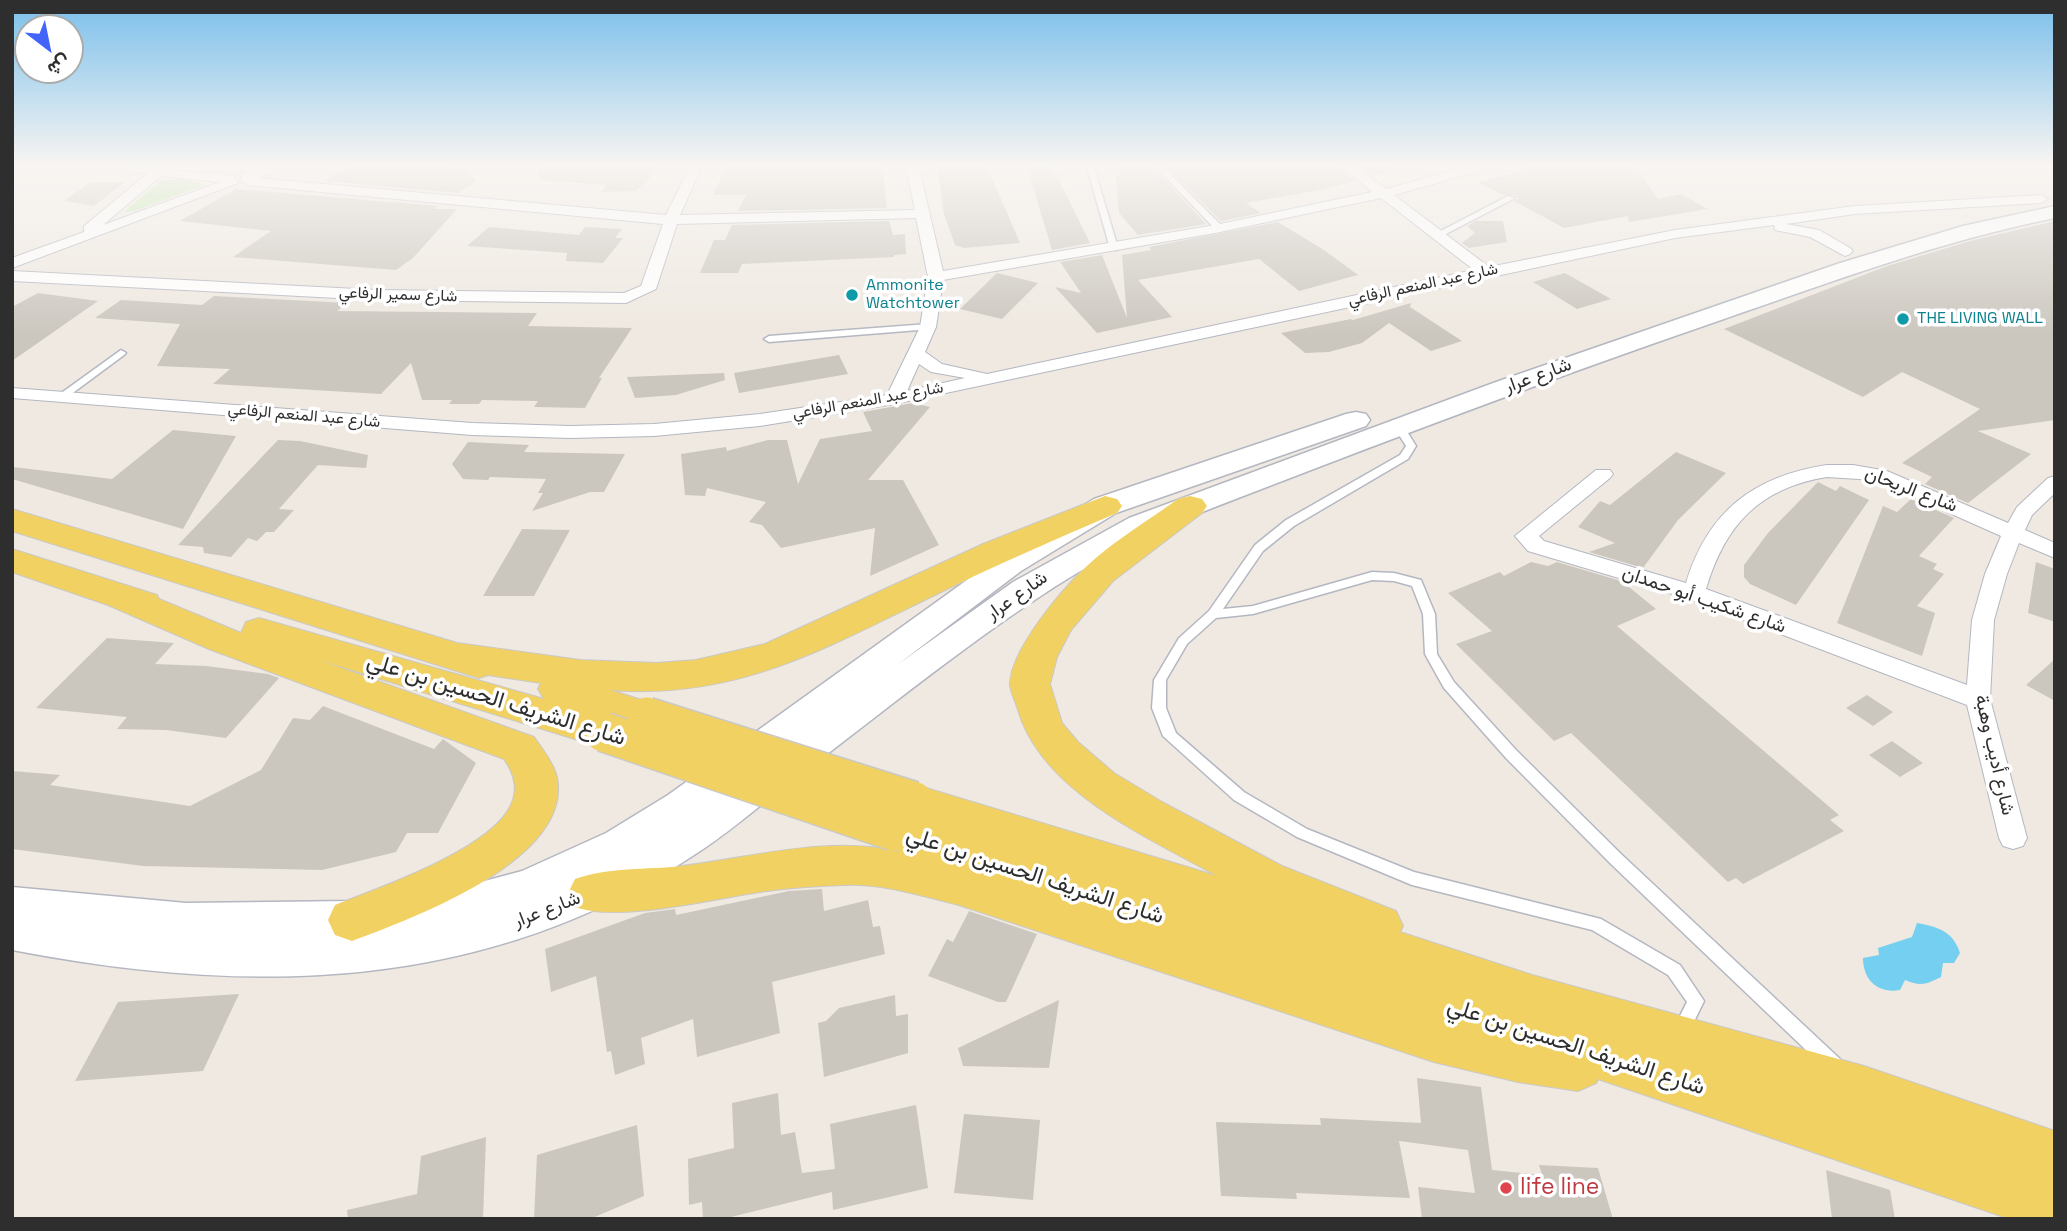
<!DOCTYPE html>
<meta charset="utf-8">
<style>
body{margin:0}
#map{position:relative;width:2067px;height:1231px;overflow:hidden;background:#efe9e1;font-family:"Space Grotesk",Vazirmatn,sans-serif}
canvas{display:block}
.frame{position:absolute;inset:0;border:14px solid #2e2e2e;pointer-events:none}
.north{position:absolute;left:14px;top:14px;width:70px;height:70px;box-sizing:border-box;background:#fff;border:2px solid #ababab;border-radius:50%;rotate:148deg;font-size:19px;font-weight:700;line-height:28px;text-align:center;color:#2e2e2e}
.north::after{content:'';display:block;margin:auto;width:24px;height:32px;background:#4264fb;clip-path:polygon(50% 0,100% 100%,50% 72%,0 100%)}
</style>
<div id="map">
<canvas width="2067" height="1231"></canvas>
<div class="frame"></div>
<div class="north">ش</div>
</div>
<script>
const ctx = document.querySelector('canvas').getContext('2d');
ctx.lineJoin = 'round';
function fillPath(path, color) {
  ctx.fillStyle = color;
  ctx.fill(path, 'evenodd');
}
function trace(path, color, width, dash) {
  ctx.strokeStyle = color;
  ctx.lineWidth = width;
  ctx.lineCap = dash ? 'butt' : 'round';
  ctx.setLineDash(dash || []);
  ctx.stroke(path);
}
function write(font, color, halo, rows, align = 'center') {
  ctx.font = font + ' "Space Grotesk",Vazirmatn,sans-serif';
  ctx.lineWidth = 7;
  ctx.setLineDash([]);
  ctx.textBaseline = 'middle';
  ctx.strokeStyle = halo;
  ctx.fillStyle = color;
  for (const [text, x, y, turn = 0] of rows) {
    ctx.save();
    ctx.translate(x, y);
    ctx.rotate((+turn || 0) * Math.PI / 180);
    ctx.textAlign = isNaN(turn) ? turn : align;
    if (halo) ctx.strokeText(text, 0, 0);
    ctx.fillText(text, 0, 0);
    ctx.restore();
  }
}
const green = new Path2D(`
 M174,179L200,182L202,186L134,211L124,212L160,181Z`);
const water = new Path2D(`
 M1917,923C1938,927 1953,931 1960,953L1954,963H1943L1941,977C1927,984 1921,987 1905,980L1900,990C1878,994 1863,980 1863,958L1879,955L1878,948L1912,937Z`);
const building = new Path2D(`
 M353,164H418L463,168L477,181L458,193L324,181Z
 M539,164H664L636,191L602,192L606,185L539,180Z
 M728,164H882L887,208L738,211L746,195H713Z
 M937,164H986L1020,243L964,248L955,245L944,214Z
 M1026,164L1052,166L1090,243L1052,250Z
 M1111,164H1150L1206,224L1138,235L1119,213L1116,175L1122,176Z
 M1163,164H1337L1354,181L1321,190L1246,203L1261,213L1221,221Z
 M1357,164H1391L1392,170L1373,176Z
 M1531,164H1634L1658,199L1681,194L1708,209L1629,222L1628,216L1564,228L1514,201L1518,199L1516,195H1503L1478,182L1516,173Z
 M125,182L94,206L64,201L89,183Z
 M236,189L439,206L433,209H457L413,258L396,270L233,257L271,231L180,221Z
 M889,221L893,235L905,234L906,254L894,255V257L742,264L738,273H700L714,240H725L732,225Z
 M1476,221H1503L1507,242L1469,248L1462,243L1475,233L1467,226Z
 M2055,221V420L1978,431L2031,454L1968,503L1925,484L1932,477L1902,463L1980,409L1902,372L1863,397L1724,329L1887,266L1970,241Z
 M1278,222L1324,250L1358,275L1299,291L1259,259L1138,280L1172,317L1097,333L1055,287L1081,293L1060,262L1102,255L1127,318L1122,255L1151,250L1149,247Z
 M489,227L579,235L585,227L622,229L615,238H623L603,263L566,261L567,253L467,246Z
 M997,273L1038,283L1002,319L960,309Z
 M1565,273L1611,299L1577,309L1533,282Z
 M38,293L98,301L12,361V307Z
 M214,296L348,303L337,311L537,313L528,326L632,328L599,378H602L585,408L534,407L538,401L482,400L479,404H449L452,400H422L411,363L381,394L213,384L230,369L157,366L180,324L95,318L121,300L202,305Z
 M1411,303L1410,307L1462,341L1431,351L1389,323L1362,343L1329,352L1305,353L1281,333L1351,319L1353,320Z
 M839,355L848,374L739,393L734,373Z
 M724,373L725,380L676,395L635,398L627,377Z
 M913,403L930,407L868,480H903L939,545L870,576L875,528L781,548L762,525L749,522L766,502L707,488L705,496L685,495L681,454L726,447L727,451L768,440H787L798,484L820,439L872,431L863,412Z
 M173,430L236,436L183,529L12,479L13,467L112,479Z
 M278,440L300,441L368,455L366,468L318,465L279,509L294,510L274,532H266L257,541L248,538L231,557L204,553L203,547L178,545Z
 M468,442L529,445L524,452L625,454L604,492H590L532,511L543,493H538L546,479L490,477L488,480L463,479L452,464Z
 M1676,452L1726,473L1678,520L1643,568L1589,552L1615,543L1578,527L1600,501L1610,505Z
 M1818,482L1836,491L1840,486L1869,500L1796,605L1750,584L1744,577V565L1768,533Z
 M1911,499L1954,518L1919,556L1937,564L1933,569L1944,574L1917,606L1935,613L1922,656L1837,623L1883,506L1897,512Z
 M522,529L570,530L534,596H483Z
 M1531,562L1548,566L1557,562L1631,584L1629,587L1656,609L1617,626L1839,815L1830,820L1844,831L1743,884L1736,878L1728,882L1571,733L1554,741L1456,644L1492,631L1448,593L1500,572L1504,576Z
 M2036,562L2055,569V622L2028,613Z
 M107,638L174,643L155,664L206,666L268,674L279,678L226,738L166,730L117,729L127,717L36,708Z
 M2055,659V701L2026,685Z
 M1867,695L1893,712L1873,726L1846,708Z
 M323,706L434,749L443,739L476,763L438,833H407L396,852L322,870L143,866L12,849V771L60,775L50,785L190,806L261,770L293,718L310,720Z
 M1892,741L1923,763L1900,777L1869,755Z
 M822,889L824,911L868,900L873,927L880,926L885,954L772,982L780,1033L697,1057L693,1019L641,1038L645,1064L615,1075L611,1051L607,1052L596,976L551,992L545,949L645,913L675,909L676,915L789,891Z
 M969,911L1037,934L1006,1002H998L928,976L947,939L953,942Z
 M239,994L203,1071L75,1081L118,1002Z
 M895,995L896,1016L908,1014V1053L824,1077L818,1023L826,1021L839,1008Z
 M1059,1000L1049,1068L963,1066L958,1048Z
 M1417,1078L1481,1087L1492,1170L1542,1175L1539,1165L1598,1168L1613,1219H1422L1418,1187L1475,1193L1468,1150L1399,1141L1410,1198L1296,1193L1297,1199L1221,1196L1216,1122L1321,1125L1320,1118L1421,1123Z
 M778,1093L781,1135L795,1132L802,1173L835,1169L830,1124L916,1105L928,1188L833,1210L832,1192L723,1219H703L702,1202L689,1205L688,1159L734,1148L732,1103Z
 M964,1114L1040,1120L1033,1200L954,1193Z
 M637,1125L644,1196L590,1219H534L537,1155Z
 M486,1137L483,1219H348L347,1210L417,1194L421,1156Z
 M1826,1170L1890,1190L1895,1219H1832Z`);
const service = new Path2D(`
 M1086,164H1093L1118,248L1117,250L1110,248Z
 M1153,164H1160L1222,226V230H1216Z
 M1508,196L1515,198L1440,237L1433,235Z
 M928,324L932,327L931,329L769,342L764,339L769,336Z
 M121,350L126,353L124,355L66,398H60V394Z
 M1399,424L1403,425L1416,446L1408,459L1294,526L1263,551L1223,609L1253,606L1372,572L1394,573L1421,580L1435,614L1437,654L1454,682L1516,750L1621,854L1840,1059L1843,1065L1840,1071L1834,1074L1828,1071L1611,864L1506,758L1444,688L1425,654L1423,614L1412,586L1394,581L1372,580L1253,614L1216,618L1187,644L1166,680V708L1176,733L1244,792L1307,829L1414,872L1601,919L1680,965L1704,1001L1686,1038L1680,1040L1674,1038L1672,1032L1687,1002L1668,975L1592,930L1412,885L1297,837L1234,800L1163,736L1152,708L1154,680L1179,638L1209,611L1255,545L1286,520L1400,455L1406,446L1394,427Z`);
const minor = new Path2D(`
 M108,164L155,167L160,164H170L169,170L229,175L234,176L238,183L12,268V258L84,232V226L147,174L109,167ZM161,176L220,182L103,225Z
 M273,164H292L258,178L666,215L691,164H703L680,215L915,210L905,164H918L943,271L1215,225L1372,192L1339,164H1353L1386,189L1476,164H1495L1494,167L1394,195L1489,267L1675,230L1855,206L2041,195L2048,199L2041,203L1855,214L1786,224L1819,230L1850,248L1853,251L1850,254L1845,256L1810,237L1775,230L1774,225L1675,238L894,404L760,426L654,436L570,438L472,435L12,398V388L472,423L570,426L654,424L760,414L887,395L920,327L928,277L916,218L677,224L656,289L626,303L376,300L12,281V271L376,290L624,293L641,286L663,224L247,185L240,181L242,174ZM1381,198L1474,270L987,374L942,364L925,352L936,327L943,280L1215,233ZM919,364L931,372L965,378L907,391Z
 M1827,465H1853L1887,471L2008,523L2017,507L2048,478L2055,476V493L2032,515L2025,530L2055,543V558L2019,543L2007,574L1994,620L1990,699L2027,838L2023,846L2013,849L2003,846L1999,838L1967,705L1686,598L1528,551L1515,536L1596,470H1610L1613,474L1610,478L1539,536L1544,541L1686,583C1708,511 1754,476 1827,465ZM1827,477L1875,480L2001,536L1985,574L1972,620L1967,685L1706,589C1725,525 1759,488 1827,477Z`);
const secondary = new Path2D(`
 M2055,206V218C1940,241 1831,282 1721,320C1529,386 1340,458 1151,532C1019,597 898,702 780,790C752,812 724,836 694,855C484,993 250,996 12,950V887L186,903L352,901L451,890L522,871L606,833L668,795L999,557L1094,499L1346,414L1356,412L1366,414L1370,420L1366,426L1116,513L1021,571L897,665L1013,582L1129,518L1496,382L1840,263L1963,226Z`);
const primary = new Path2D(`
 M1105,496L1117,499L1122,506L1117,513C1056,539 996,565 937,594C827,647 738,700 610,690L661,706L667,717L661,728L647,732L620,724L624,732L618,743L604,748L319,660L534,737C543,750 557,767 558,784C564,863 411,919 352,941L335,935L328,920L335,905C380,888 491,849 511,805C519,788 514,773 504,759L209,649L108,605L12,572V549L157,595L159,599L241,633L246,622L259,618L544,699L538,689L541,683L488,675L479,678L12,531V509L457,643L580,660L657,663L696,660L765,644L983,544Z
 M1190,496L1202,499L1207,506L1202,513L1113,581L1071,630L1057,657L1050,684L1062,723L1078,742L1114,773L1162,802L1282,866L1396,911L1403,926L1400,932L1532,975L1864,1066L2055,1131V1219H2010L1598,1079L1596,1083L1578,1091L1518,1082L1434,1062L959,905C922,896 882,883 844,885C814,886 783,888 754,893C708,900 616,922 575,907L568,893L575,879C608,867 646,870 682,866C754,857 829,835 902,852L878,844L872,831L878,818L894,813L912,818L898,813L891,801L898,789L913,784L1217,876C1148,837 1042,792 1018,710C1016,702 1010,692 1010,684C1011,649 1063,588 1088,565C1115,540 1149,520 1178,499Z`);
const primaryBridge = new Path2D(`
 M647,717L913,801
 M604,732L894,831`);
const markers = [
 [852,295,7,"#0f9aa8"],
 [1903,319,7,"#0f9aa8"],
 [1506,1188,7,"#e0444e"]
];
const farStreetnames = [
 ["شارع عبد المنعم الرفاعي",1423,285,-12],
 ["شارع سمير الرفاعي",398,295,2],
 ["شارع عبد المنعم الرفاعي",868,401,-10],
 ["شارع عبد المنعم الرفاعي",304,416,5]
];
const farCulturenames = [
 ["Ammonite",866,286],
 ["Watchtower",866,304],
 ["THE LIVING WALL",1917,319]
];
const streetNames = [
 ["شارع عرار",1538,376,-20],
 ["شارع الريحان",1911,490,21],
 ["شارع عرار",1017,596,-35],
 ["شارع شكيب أبو حمدان",1704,600,19],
 ["شارع أديب وهبة",1994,755,77],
 ["شارع عرار",547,910,-21]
];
const nearStreetnames = [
 ["شارع الشريف الحسين بن علي",496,700,17],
 ["شارع الشريف الحسين بن علي",1035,876,18],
 ["شارع الشريف الحسين بن علي",1576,1047,18]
];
const nearHealthnames = [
 ["life line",1520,1188]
];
fillPath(green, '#b6e59e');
fillPath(water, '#75cff0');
fillPath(building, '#cbc7bf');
trace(service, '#b4b7c1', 3);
trace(minor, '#b4b7c1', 2);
trace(secondary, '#b4b7c1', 3);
trace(primary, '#c9c9c9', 2);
fillPath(service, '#fff');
fillPath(minor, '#fff');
fillPath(secondary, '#fff');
fillPath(primary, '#f2d163');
trace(primaryBridge, '#c9c9c9', 42, []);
trace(primaryBridge, '#f2d163', 39);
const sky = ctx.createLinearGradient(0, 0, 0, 336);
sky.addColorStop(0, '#7abfeb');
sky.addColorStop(0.49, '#f8f5f2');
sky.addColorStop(1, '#f8f5f200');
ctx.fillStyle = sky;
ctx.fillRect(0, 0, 2067, 336);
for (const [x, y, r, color] of markers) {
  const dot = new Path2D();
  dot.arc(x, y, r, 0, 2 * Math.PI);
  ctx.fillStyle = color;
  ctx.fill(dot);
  trace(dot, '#fff', 2.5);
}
write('16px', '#2e2e2e', '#fff', farStreetnames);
write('16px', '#0d838f', '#fff', farCulturenames, 'left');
write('19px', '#2e2e2e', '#fff', streetNames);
write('23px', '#2e2e2e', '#fff', nearStreetnames);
write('23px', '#be3a42', '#fff', nearHealthnames, 'left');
</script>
